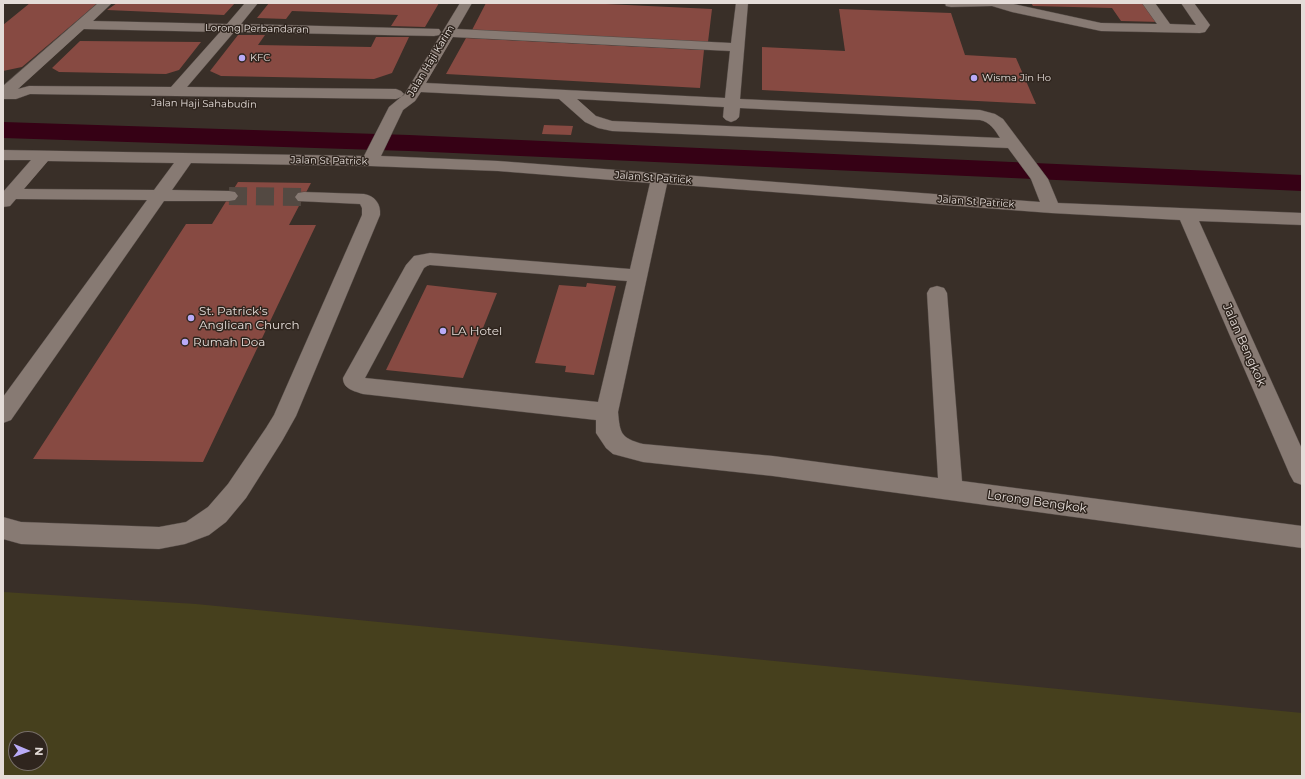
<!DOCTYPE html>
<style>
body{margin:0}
#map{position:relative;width:1305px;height:779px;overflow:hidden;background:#392f28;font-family:Montserrat,sans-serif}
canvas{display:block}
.frame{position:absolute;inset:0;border:4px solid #e4dcd8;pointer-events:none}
.north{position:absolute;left:8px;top:731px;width:40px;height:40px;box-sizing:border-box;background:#2f251e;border:1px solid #776e68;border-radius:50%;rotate:92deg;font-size:11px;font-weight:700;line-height:16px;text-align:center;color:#e4dcd8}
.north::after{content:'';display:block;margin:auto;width:14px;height:18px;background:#b9abf7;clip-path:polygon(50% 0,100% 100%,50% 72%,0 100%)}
</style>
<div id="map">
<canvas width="1305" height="779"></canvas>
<div class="frame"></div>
<div class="north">N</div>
</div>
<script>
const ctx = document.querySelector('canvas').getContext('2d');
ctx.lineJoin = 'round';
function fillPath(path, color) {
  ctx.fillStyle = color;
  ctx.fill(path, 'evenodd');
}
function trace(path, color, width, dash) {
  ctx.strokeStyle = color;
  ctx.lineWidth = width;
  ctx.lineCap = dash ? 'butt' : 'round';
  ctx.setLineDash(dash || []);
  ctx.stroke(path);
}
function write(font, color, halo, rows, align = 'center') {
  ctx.font = font + ' Montserrat,sans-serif';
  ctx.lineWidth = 3;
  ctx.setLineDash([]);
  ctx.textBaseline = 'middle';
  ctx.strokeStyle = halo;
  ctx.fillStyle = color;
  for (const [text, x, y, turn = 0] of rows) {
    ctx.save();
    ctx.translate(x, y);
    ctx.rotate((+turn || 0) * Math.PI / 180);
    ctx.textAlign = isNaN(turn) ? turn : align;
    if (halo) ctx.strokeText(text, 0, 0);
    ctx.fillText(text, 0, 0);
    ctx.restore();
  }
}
const green = new Path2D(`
 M3,592L196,604L1302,713V776H3ZM16,739H40V763H16Z`);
const canal = new Path2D(`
 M3,122L409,135L1302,175V191L409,151L3,138Z`);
const building = new Path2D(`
 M30,3H98L22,67L3,71V25Z
 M117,3H235L224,15L107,10Z
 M269,3H439L425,27L391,26L398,15L292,11L286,19L257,18Z
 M486,3H585L712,9L708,42L472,30Z
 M1031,3H1145L1160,22L1121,21L1112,8L1033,6Z
 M839,9L951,13L965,55L1016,58L1036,104L762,90V47L845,51Z
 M238,35H265L258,45L371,47L376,37H409L392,73L374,79L221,76L210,71Z
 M466,38L704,50L700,88L446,74Z
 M80,41L201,42L179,70L166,74L59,72L52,68Z
 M544,125L573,126L571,135L542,134Z
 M238,182L311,183L289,225H316L203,462L33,459L186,224H212Z
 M587,283L616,286L594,375L565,372L566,366L535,363L559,285L586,287Z
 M427,285L497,293L463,378L386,370Z`);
const minorTunnel = new Path2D(`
 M229,196L304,197`);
const minor = new Path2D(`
 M98,3H112L93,21L227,24L245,3H258L241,24L439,29L441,32L439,35L434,36L234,32L187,87L396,89L401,91L404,94L401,97L404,95L460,3H472L457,29L731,43L736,3H748L740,99L980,110L995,114L1003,119L1048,179L1058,203L1302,213V225L1199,221L1302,449V485L1294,482L1290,475L1180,220L1051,213L667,184L618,412C620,434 621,438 643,444L773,456L938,478L927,293L930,288L937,286L944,288L947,293L962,481L1302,526V548L773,476L643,462L613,454L606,448L596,433V420L363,394C354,391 343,389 343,378L406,265L414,256L430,253L630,269L650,183L498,171L370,166L191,163L172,190L229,191L235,192L238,196L235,200L229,201H164L11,420L3,423V397L147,200L16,199L10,206L3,207V192L31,160H3V150L364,156L389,107L401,97L396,99L30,94L16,99H3V86ZM84,29L220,32L171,87L29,86L18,89ZM453,37L730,51L725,98L426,83ZM421,92L559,99L585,122L598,128L612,131L1008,148L1031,179L1040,202L498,161L381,156L403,110L415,101ZM577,99L724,107L723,117L726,120L731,122L736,120L739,117L740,108L980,120C990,122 995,130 1000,138L612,121L596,116ZM48,161L174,163L154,190L24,189ZM430,265L627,281L598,402L365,378L424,268L427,266Z
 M945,3H1009L1101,23L1157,24L1142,3H1155L1170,24L1196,25L1181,3H1194L1210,25L1205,32L1200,33L1101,31L1012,12L992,6L951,7L946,6Z
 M304,192L364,194C375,196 381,204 380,215L296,416L282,441L246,498L226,522L209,535L185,544L159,549L21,544L3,539V517L21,522L159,527L186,522L208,507L228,484L266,428L274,415L362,215V208L360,204L298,201L295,197L298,193Z`);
const markers = [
 [242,58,4,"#b9abf7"],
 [974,78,4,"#b9abf7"],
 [191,318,4,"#b9abf7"],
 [443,331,4,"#b9abf7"],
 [185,342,4,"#b9abf7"]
];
const farStreetnames = [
 ["Lorong Perbandaran",257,29,1],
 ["Jalan Haji Karim",431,61,-59],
 ["Jalan Haji Sahabudin",204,104,1],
 ["Jalan St Patrick",329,161,1],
 ["Jalan St Patrick",653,178,4],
 ["Jalan St Patrick",976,202,4]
];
const farPoinames = [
 ["KFC",250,58],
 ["Wisma Jin Ho",982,78]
];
const poiNames = [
 ["St. Patrick's",199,311],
 ["Anglican Church",199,325],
 ["LA Hotel",451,331],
 ["Rumah Doa",193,342]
];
const streetNames = [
 ["Jalan Bengkok",1244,345,66],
 ["Lorong Bengkok",1037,502,8]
];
fillPath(green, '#46401d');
fillPath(canal, '#360115');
fillPath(building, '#874a42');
trace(minorTunnel, '#534942', 18, [18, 9]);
trace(minor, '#534a45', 1);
fillPath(minor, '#877a73');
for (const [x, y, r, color] of markers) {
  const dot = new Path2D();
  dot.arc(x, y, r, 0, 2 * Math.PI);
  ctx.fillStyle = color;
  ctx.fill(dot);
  trace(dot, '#2f251e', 1.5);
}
write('10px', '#e4dcd8', '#2f251e', farStreetnames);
write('10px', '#e4dcd8', '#2f251e', farPoinames, 'left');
write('12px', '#e4dcd8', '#2f251e', poiNames, 'left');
write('12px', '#e4dcd8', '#2f251e', streetNames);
</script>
